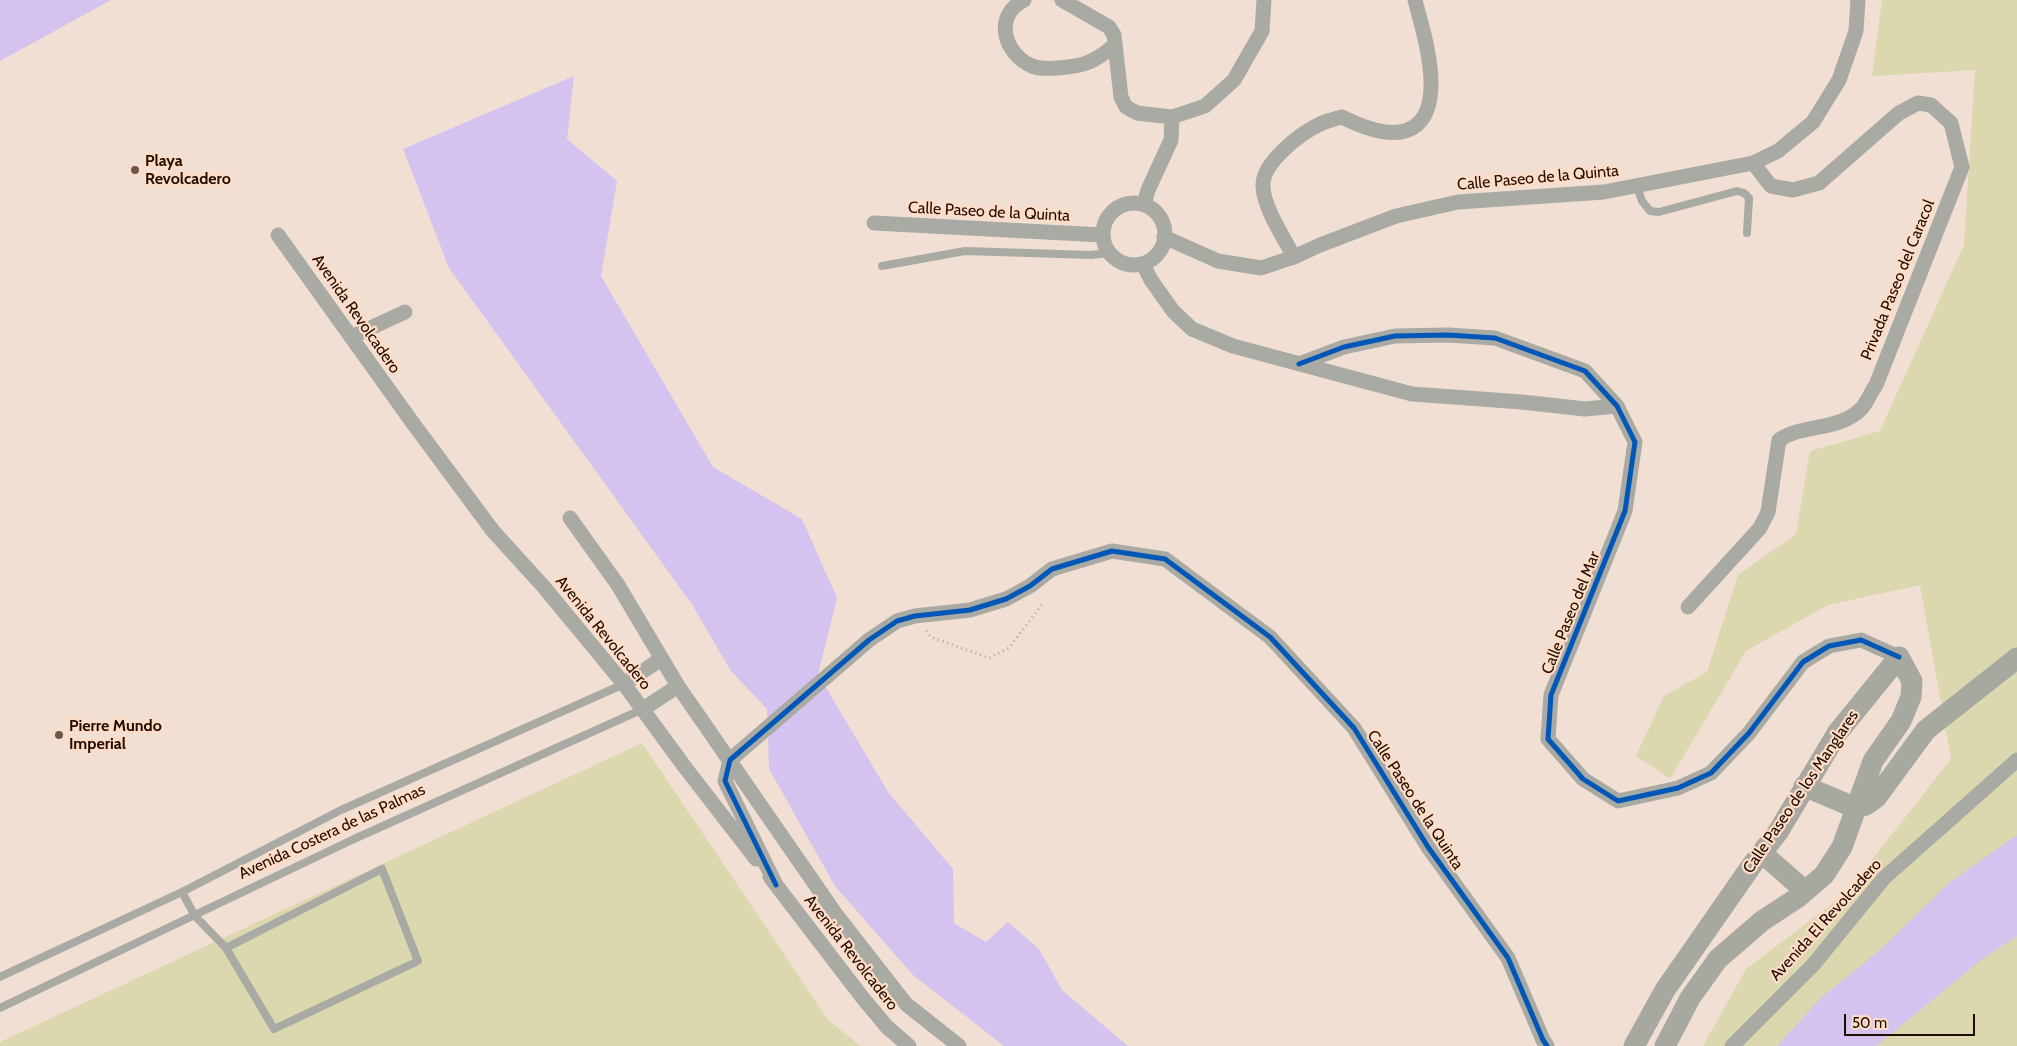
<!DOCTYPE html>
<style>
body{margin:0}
#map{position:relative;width:2017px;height:1046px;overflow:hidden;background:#f2dfd3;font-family:Cabin,sans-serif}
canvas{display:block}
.scale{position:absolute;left:1844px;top:1014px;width:131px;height:22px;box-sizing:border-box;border:2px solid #200d02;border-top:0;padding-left:6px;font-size:15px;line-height:18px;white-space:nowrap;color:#200d02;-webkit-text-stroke:4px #ffdcc6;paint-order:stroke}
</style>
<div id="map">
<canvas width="2017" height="1046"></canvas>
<div class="scale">50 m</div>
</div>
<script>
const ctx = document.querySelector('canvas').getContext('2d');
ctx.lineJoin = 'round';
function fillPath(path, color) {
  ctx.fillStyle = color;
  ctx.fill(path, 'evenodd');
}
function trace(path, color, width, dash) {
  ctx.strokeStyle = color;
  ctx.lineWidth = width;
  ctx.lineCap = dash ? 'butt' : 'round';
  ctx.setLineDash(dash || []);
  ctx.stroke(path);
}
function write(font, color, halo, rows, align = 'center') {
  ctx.font = font + ' Cabin,sans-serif';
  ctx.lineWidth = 4.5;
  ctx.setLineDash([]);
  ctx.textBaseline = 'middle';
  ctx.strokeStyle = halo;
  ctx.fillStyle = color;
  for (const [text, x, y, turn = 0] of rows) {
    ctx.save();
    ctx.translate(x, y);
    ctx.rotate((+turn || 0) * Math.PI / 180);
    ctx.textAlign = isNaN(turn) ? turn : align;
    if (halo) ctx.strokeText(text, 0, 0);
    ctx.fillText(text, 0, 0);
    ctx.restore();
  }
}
const green = new Path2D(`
 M1882,0H2017V1046H1703L1746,969L1845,894L1951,759L1920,585L1828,605L1746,651L1670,779L1636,756L1664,696L1707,672L1738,575L1796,534L1810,451L1880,431L1964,245L1975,70L1872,76Z
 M642,743L829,1021L861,1046H0V1042Z`);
const water = new Path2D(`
 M0,0H111L0,61Z
 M574,76L567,139L617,181L601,276L713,467L802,519L837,598L818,674L888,792L953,869L954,923L986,942L1008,922L1039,949L1062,990L1128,1046H1004L913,975L835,886L769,769L767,709L731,671L691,603L449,268L403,149Z
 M2017,835V936L1985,957L1876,1046H1777L1822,997L1881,949L1950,882Z`);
const path = new Path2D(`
 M926,631L931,637L989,658L1009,648L1044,602`);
const service = new Path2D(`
 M1637,186L1642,201L1650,211L1659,212L1737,191L1744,193L1749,198L1747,233
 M882,266L965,251L1091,255L1108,253
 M182,892L195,916L226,948L274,1029L418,961L382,869L226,948
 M0,977L182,892L341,810L624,684
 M0,1008L354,839L643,709`);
const minor = new Path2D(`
 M1024,0C993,16 1004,54 1032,66C1043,71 1078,67 1089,62C1099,58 1107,51 1115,45
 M1062,0L1109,27L1114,35L1121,97L1126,107L1137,113L1172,117L1205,106L1234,80L1262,31L1264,0
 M1103 234a31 31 0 1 1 62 0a31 31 0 1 1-62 0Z
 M1144,205L1148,190L1171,140L1172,117
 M874,223L1102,235
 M278,235L412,422L493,531L543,586L624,684L684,766L756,859
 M1164,237L1218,261L1261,268L1294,257L1320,245L1396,216L1458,202L1604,192L1753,163L1778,151L1813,122L1839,80L1856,31L1858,0
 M1294,257C1284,238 1264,208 1263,187C1261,163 1301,133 1320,124C1327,121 1335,119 1342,117C1414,153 1442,124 1427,48C1424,32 1419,16 1415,0
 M1143,264L1151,280L1173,311L1192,329L1233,346L1412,394L1522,402L1585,409L1617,406
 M351,337L405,312
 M1299,364L1344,347L1395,336L1448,335L1495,338L1585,371L1617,406L1635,442L1625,511L1551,695L1548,739L1583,779L1618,801L1678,788L1711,773L1749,733L1803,662L1829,646L1861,640L1899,657
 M570,518L618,585L678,686L835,913L906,1004L959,1046
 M1688,607L1760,528L1768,512L1779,440C1804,423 1839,432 1862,408C1867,402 1871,392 1876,385L1962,167L1951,123L1931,105L1918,103L1899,113L1819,183L1793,190L1771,186L1753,163
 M624,684L661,659
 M643,709L678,686
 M770,877L862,997L887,1027L909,1046
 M776,885L725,781L730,760L869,640L897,621L915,616L970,610L1006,599L1030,586L1052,569L1112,551L1165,559L1270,637L1354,728L1428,847L1508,958L1543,1040L1547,1046
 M1732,1046L1813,965L1884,878L2017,760`);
const secondary = new Path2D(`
 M1804,786L1856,808
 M1856,808L1866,805L1876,798L1926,730L2017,658
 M1762,853L1805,891
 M1634,1046L1665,990L1752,865L1778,832L1838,732L1899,657L1912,681L1911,697L1901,721L1873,761L1842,847L1824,875L1797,898L1762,921L1718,959L1690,998L1665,1046`);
const cycleway = new Path2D(`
 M1299,364L1344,347L1395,336L1448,335L1495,338L1585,371L1617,406L1635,442L1625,511L1551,695L1548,739L1583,779L1618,801L1678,788L1711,773L1749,733L1803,662L1829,646L1861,640L1899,657
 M776,885L725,781L730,760L869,640L897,621L915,616L970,610L1006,599L1030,586L1052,569L1112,551L1165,559L1270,637L1354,728L1428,847L1508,958L1543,1040L1547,1046`);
const markers = [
 [135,170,5,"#6a564b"],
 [59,735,5,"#6a564b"]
];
const poiNames = [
 ["Playa",145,161],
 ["Revolcadero",145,179],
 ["Pierre Mundo",69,726],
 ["Imperial",69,744]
];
const streetNames = [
 ["Calle Paseo de la Quinta",1538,178,-5],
 ["Calle Paseo de la Quinta",989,212,3],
 ["Privada Paseo del Caracol",1898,280,-68],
 ["Avenida Revolcadero",356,314,55],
 ["Calle Paseo del Mar",1571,613,-68],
 ["Avenida Revolcadero",603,633,51],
 ["Calle Paseo de los Manglares",1801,792,-56],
 ["Calle Paseo de la Quinta",1415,800,57],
 ["Avenida Costera de las Palmas",332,832,-25],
 ["Avenida El Revolcadero",1826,920,-48],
 ["Avenida Revolcadero",851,953,52]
];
fillPath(green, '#dbd7ae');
fillPath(water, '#d3c3ee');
trace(path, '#aaa8a1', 3, [1, 4]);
trace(service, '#a8aaa3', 8);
trace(minor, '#a8aaa3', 15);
trace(secondary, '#a7a8a0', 21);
trace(cycleway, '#0057b8', 5);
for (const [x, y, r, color] of markers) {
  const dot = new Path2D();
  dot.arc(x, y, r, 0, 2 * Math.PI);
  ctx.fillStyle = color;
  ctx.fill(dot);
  trace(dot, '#ffdcc6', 2);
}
write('bold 16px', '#200d02', '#ffdcc6', poiNames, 'left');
write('16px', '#200d02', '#ffdcc6', streetNames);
</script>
